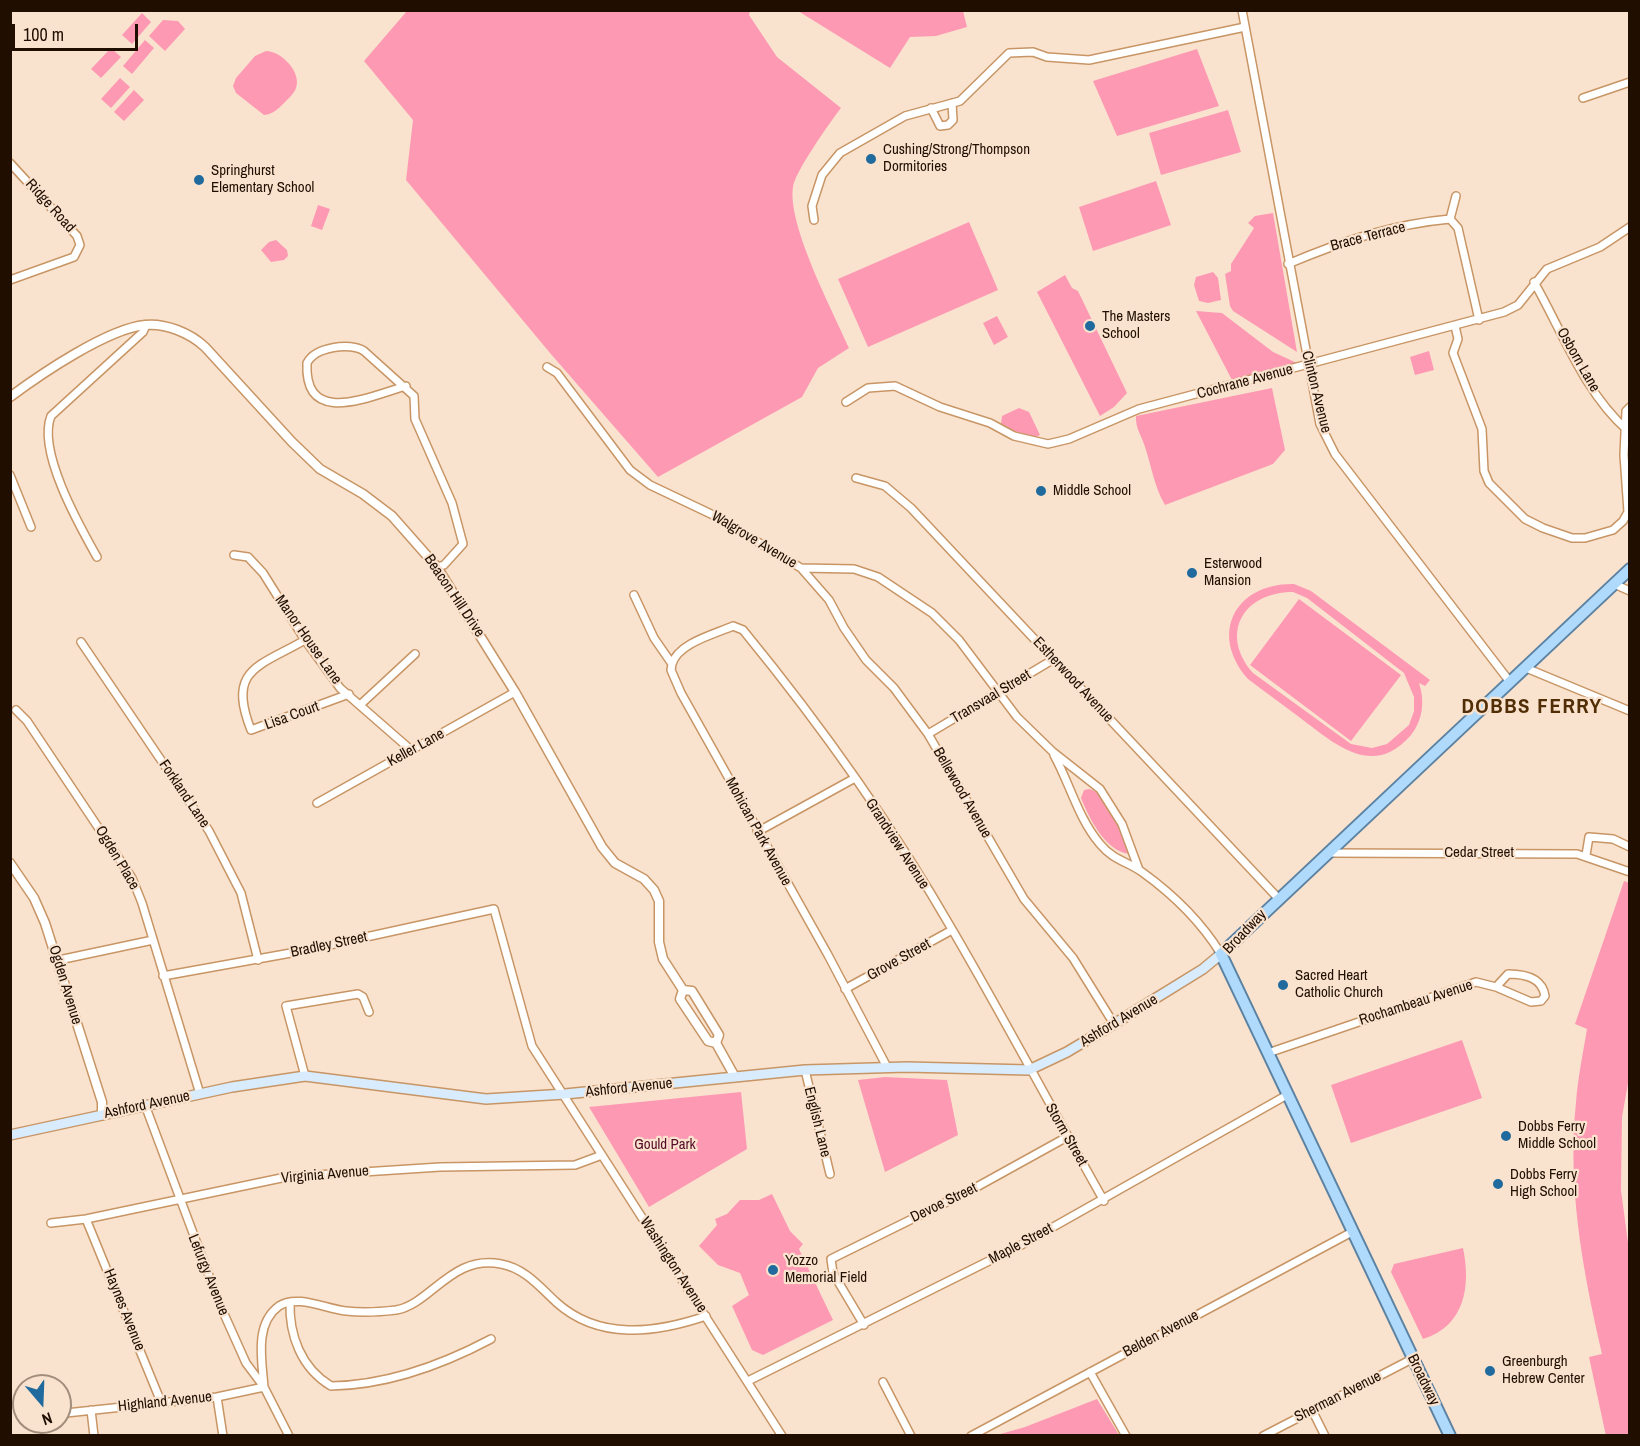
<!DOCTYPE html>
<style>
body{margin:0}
#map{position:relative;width:1640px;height:1446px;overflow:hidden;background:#f9e3cf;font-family:"Archivo Narrow",sans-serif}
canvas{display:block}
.frame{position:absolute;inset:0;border:12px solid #200e00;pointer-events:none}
.north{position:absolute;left:12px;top:1374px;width:60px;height:60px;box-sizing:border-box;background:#f9e3cf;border:2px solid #a28e7c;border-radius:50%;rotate:161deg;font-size:16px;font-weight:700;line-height:24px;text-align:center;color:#200e00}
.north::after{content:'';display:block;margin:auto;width:21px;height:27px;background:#206a9d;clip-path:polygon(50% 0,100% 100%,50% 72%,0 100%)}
.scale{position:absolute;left:12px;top:24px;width:126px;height:27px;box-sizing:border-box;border:3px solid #200e00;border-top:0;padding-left:8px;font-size:18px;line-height:21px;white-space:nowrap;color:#200e00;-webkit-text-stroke:4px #f9e3cf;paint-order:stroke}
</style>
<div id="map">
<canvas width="1640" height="1446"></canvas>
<div class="frame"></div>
<div class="north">N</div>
<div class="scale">100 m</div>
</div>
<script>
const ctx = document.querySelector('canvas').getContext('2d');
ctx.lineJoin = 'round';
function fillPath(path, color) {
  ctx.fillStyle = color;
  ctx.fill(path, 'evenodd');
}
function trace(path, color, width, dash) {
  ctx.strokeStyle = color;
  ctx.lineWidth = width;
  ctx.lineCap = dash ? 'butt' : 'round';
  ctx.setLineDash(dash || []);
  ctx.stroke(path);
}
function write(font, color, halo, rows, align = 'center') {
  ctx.font = font + ' "Archivo Narrow",sans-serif';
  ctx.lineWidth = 4.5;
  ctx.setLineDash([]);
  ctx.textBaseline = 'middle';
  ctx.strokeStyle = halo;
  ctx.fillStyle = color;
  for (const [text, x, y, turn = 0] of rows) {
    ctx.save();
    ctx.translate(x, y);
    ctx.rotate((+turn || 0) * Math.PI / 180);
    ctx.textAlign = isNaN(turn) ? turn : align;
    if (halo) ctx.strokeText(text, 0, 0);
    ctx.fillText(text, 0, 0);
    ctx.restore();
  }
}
const green = new Path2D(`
 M407,11H750L749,15L777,57L841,108C830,122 795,172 793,187C787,225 833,311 849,348L818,368L802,397L658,477L550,353L406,180L413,120L364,61Z
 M798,11H963L967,27L936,36L910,37L890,68Z
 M142,13L151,22L132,44L122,35Z
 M163,20L178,21L185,29L165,51L149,36Z
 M145,40L154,48L132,74L123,66Z
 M111,48L121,57L101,78L91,69Z
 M1197,49L1219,106L1117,136L1093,81Z
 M266,51C281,51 302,72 296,88C294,94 288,99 284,103C277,110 273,114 264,115L236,93L233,86L236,78L255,56Z
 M120,78L130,87L111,108L101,99Z
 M134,90L144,100L124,121L114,112Z
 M1228,110L1241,152L1161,175L1149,133Z
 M1156,181L1171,225L1093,251L1079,207Z
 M318,205L330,209L322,230L311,226Z
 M1273,213L1297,352L1233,311L1230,306L1225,274L1231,271V264L1254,228L1248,223L1255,216Z
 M969,222L998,290L868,347L838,279Z
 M276,240L287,250L288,256L284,260L271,262L261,250L269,242Z
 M1213,272L1218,278L1221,300L1208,303L1199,301L1194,285L1196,277Z
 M1065,275L1072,288L1078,291L1127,393L1114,407L1100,416L1037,292Z
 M1196,311L1222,313L1273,352L1297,363L1232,380Z
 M997,316L1008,337L994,345L983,323Z
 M1429,351L1434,370L1415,375L1410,357Z
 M1272,388L1285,450L1273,464L1165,505C1154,486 1152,468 1145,447C1142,436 1135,428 1136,416Z
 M1019,408L1029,412L1040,435L1035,438L1022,436L1001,424L1002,416Z
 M1294,584L1311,591L1430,680L1425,686L1419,683C1425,701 1423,720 1411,735C1374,778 1337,746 1303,720C1285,706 1266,693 1248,679C1208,633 1236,583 1294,584ZM1293,592L1307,598L1404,673L1414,697V711L1409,725L1387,744L1372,748L1351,744L1253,673C1219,634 1243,592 1293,592Z
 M1299,599L1401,675L1351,741L1250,665Z
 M1089,789C1107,792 1126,837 1129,854C1105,851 1089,818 1081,798L1084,790Z
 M1624,881L1630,883V1072L1622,1117L1621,1190L1630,1258V1435L1606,1436L1589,1357L1602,1354C1583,1272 1567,1187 1576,1102C1578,1077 1583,1053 1587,1029L1575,1024Z
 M1462,1040L1482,1098L1351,1143L1331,1085Z
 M885,1077L947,1080L958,1135L885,1172L858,1080Z
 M741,1092L747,1149L649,1207L589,1107Z
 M772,1194L790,1231L803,1244L799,1249L833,1320L763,1355L752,1350L732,1306L749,1295L740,1273L718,1265L699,1246L717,1225L715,1219L727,1214L740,1200H759Z
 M1463,1248C1471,1286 1465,1326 1423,1339L1391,1272L1394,1264Z
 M1097,1399L1119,1435H997L1025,1427Z`);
const minor = new Path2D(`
 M1242,10L1320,424L1335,454L1510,682
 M1583,98L1630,82
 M931,108L940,126L948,125L953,120L952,103
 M10,163L77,236L80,245L74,257L10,280
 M1450,219L1456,196
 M814,220L812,206L822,175L840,153L905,116L960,101L1009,53L1033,52L1047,57L1089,60L1245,27
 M1288,264C1340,242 1393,224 1450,219L1458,228L1479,320
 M1534,282C1562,331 1584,392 1627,430
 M1455,326L1458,339L1453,353L1482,429L1484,471L1489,483L1525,519L1543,528L1572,538H1585L1613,530L1623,521L1628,512L1624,455L1626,411L1630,407
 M547,367L557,373L630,470L650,485L711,514L801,568L854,569L878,577L932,613L959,640L1017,717L1053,752L1100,789L1122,824L1139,870
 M406,386C370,396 304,428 307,363C315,347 350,342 364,351L414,396L415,419L452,503L463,544L444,565L437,567
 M846,402L868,388L895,386L940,407L990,423L1014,436L1048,444L1069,439L1139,409L1504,312L1518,305L1547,269L1600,247L1630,227
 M10,475L31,527
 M856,478L885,486L911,508L1278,898
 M234,555L248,557L263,573L305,640L340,688L411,750
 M97,557C79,525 37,451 51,416L143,332L146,325
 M801,568L829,600L844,628L866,660L894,688L928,734L1024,899L1073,958L1114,1024
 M1614,584L1630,591
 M634,595L654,638L672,664L671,670L681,693L828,955L887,1067
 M305,640C258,667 227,669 251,730L349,694
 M81,642L209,831L241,893L258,960
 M672,664C678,643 715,634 733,626L743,630C820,724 892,825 953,931C1005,1020 1053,1111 1104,1201
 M1526,668L1630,711
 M360,705L415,654
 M16,710L27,721L132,878L142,903L200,1094
 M928,734L1054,659
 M1054,755C1070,784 1078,818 1100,844C1114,861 1127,861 1142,872C1174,895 1200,920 1221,954
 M317,803L515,692
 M757,832L855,778
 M1328,853L1577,854L1630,872
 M1586,855L1589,837L1613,839L1630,847
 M59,960L153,940
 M1508,974C1524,974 1542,977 1545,996L1541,1001L1531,1002L1496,987Z
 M163,976L302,951L494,909L532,1046L782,1436
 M845,989L952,930
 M1268,1053L1476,982L1496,987
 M805,1070L830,1174
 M305,1076L286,1006L358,994L363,997L369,1012
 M145,1105L220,1305L246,1363L264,1387L289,1436
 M86,1219L161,1402
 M51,1223L86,1219L286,1177L440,1167L575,1165L602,1155
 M290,1302C289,1335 301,1368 331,1386C388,1385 442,1365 491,1339
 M864,1325L833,1273L831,1259L973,1189L1067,1137
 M1090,1372L1126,1436
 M748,1381L1023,1244L1287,1095
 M883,1382L911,1436
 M217,1397L223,1436
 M91,1410L94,1436
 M1312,1410L1325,1436
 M66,1413L217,1397L264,1387C262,1361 254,1324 279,1306C297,1294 326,1309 346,1311C362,1313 380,1312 396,1310C431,1304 452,1254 501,1264C524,1268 539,1286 556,1302C599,1341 656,1333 706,1316
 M971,1436L1352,1232
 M1263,1436L1412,1359`);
const tertiary = new Path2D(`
 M10,397C41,374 107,329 145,325C166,323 190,333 205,347L292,442L320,469L363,494L392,516L437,567L515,692L602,847L615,863L644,879L654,890L659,901V942L663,959L683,990L692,991L719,1035L716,1043L735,1077
 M10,863L34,898L45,923L102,1102V1115
 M683,990L680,999L708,1041L716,1043`);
const secondary = new Path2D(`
 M10,1135L232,1087L305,1076L486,1099L565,1094L805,1070L907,1067L1029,1070L1067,1052L1114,1024L1203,969L1221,954`);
const primary = new Path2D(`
 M1450,1436L1221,954L1630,569`);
const markers = [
 [871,159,6,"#206a9d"],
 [199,180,6,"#206a9d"],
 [1090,326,6,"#206a9d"],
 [1041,491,6,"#206a9d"],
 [1192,573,6,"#206a9d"],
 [1283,985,6,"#206a9d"],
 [1506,1136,6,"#206a9d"],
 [1498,1184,6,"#206a9d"],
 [773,1270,6,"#206a9d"],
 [1490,1371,6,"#206a9d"]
];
const poiNames = [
 ["Cushing/Strong/Thompson",883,150],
 ["Dormitories",883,167],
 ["Springhurst",211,171],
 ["Elementary School",211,188],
 ["The Masters",1102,317],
 ["School",1102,334],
 ["Middle School",1053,491],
 ["Esterwood",1204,564],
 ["Mansion",1204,581],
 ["Sacred Heart",1295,976],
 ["Catholic Church",1295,993],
 ["Dobbs Ferry",1518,1127],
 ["Middle School",1518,1144],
 ["Dobbs Ferry",1510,1175],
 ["High School",1510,1192],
 ["Yozzo",785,1261],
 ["Memorial Field",785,1278],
 ["Greenburgh",1502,1362],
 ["Hebrew Center",1502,1379]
];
const streetNames = [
 ["Ridge Road",50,206,48],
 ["Brace Terrace",1368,237,-15],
 ["Osborn Lane",1578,360,60],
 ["Cochrane Avenue",1245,382,-15],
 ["Clinton Avenue",1316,392,76],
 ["Walgrove Avenue",754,540,31],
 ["Beacon Hill Drive",454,596,56],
 ["Manor House Lane",308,640,55],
 ["Estherwood Avenue",1073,680,47],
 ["Transvaal Street",991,697,-31],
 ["Lisa Court",292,716,-20],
 ["Keller Lane",416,748,-29],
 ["Bellewood Avenue",962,793,60],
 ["Forkland Lane",184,794,56],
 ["Mohican Park Avenue",758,832,61],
 ["Grandview Avenue",897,844,57],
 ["Cedar Street",1479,853],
 ["Ogden Place",117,858,59],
 ["Broadway",1245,932,-46],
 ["Bradley Street",329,945,-12],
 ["Grove Street",899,960,-29],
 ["Ogden Avenue",65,985,73],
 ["Rochambeau Avenue",1416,1003,-18],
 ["Ashford Avenue",1119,1021,-31],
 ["Ashford Avenue",629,1088,-6],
 ["Ashford Avenue",147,1105,-12],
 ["English Lane",817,1122,76],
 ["Storm Street",1066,1135,60],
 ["Virginia Avenue",325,1175,-5],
 ["Devoe Street",944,1203,-26],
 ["Maple Street",1021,1244,-28],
 ["Washington Avenue",673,1265,57],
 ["Lefurgy Avenue",208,1275,68],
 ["Haynes Avenue",124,1310,68],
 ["Belden Avenue",1161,1334,-28],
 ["Broadway",1423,1380,64],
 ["Sherman Avenue",1338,1397,-27],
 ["Highland Avenue",165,1402,-6]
];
const parkNames = [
 ["Gould Park",665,1145]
];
const districtNames = [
 ["DOBBS FERRY",1532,707]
];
fillPath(green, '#fe99b3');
trace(minor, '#c89565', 10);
trace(tertiary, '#c89565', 11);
trace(secondary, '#c89565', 12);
trace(primary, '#5c82a2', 14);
trace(minor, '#fff', 7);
trace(tertiary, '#fff', 8);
trace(secondary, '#d8ecfd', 9);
trace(primary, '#b0dafb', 10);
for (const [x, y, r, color] of markers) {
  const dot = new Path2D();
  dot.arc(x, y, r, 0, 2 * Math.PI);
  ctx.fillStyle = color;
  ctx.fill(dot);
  trace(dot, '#f9e3cf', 2);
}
write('15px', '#200e00', '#f9e3cf', poiNames, 'left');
write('15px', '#200e00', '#f9e3cf', streetNames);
write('15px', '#570b28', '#f9e3cf', parkNames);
ctx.letterSpacing = '1.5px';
write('bold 21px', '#512e06', '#f9e3cf', districtNames);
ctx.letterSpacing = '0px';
</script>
